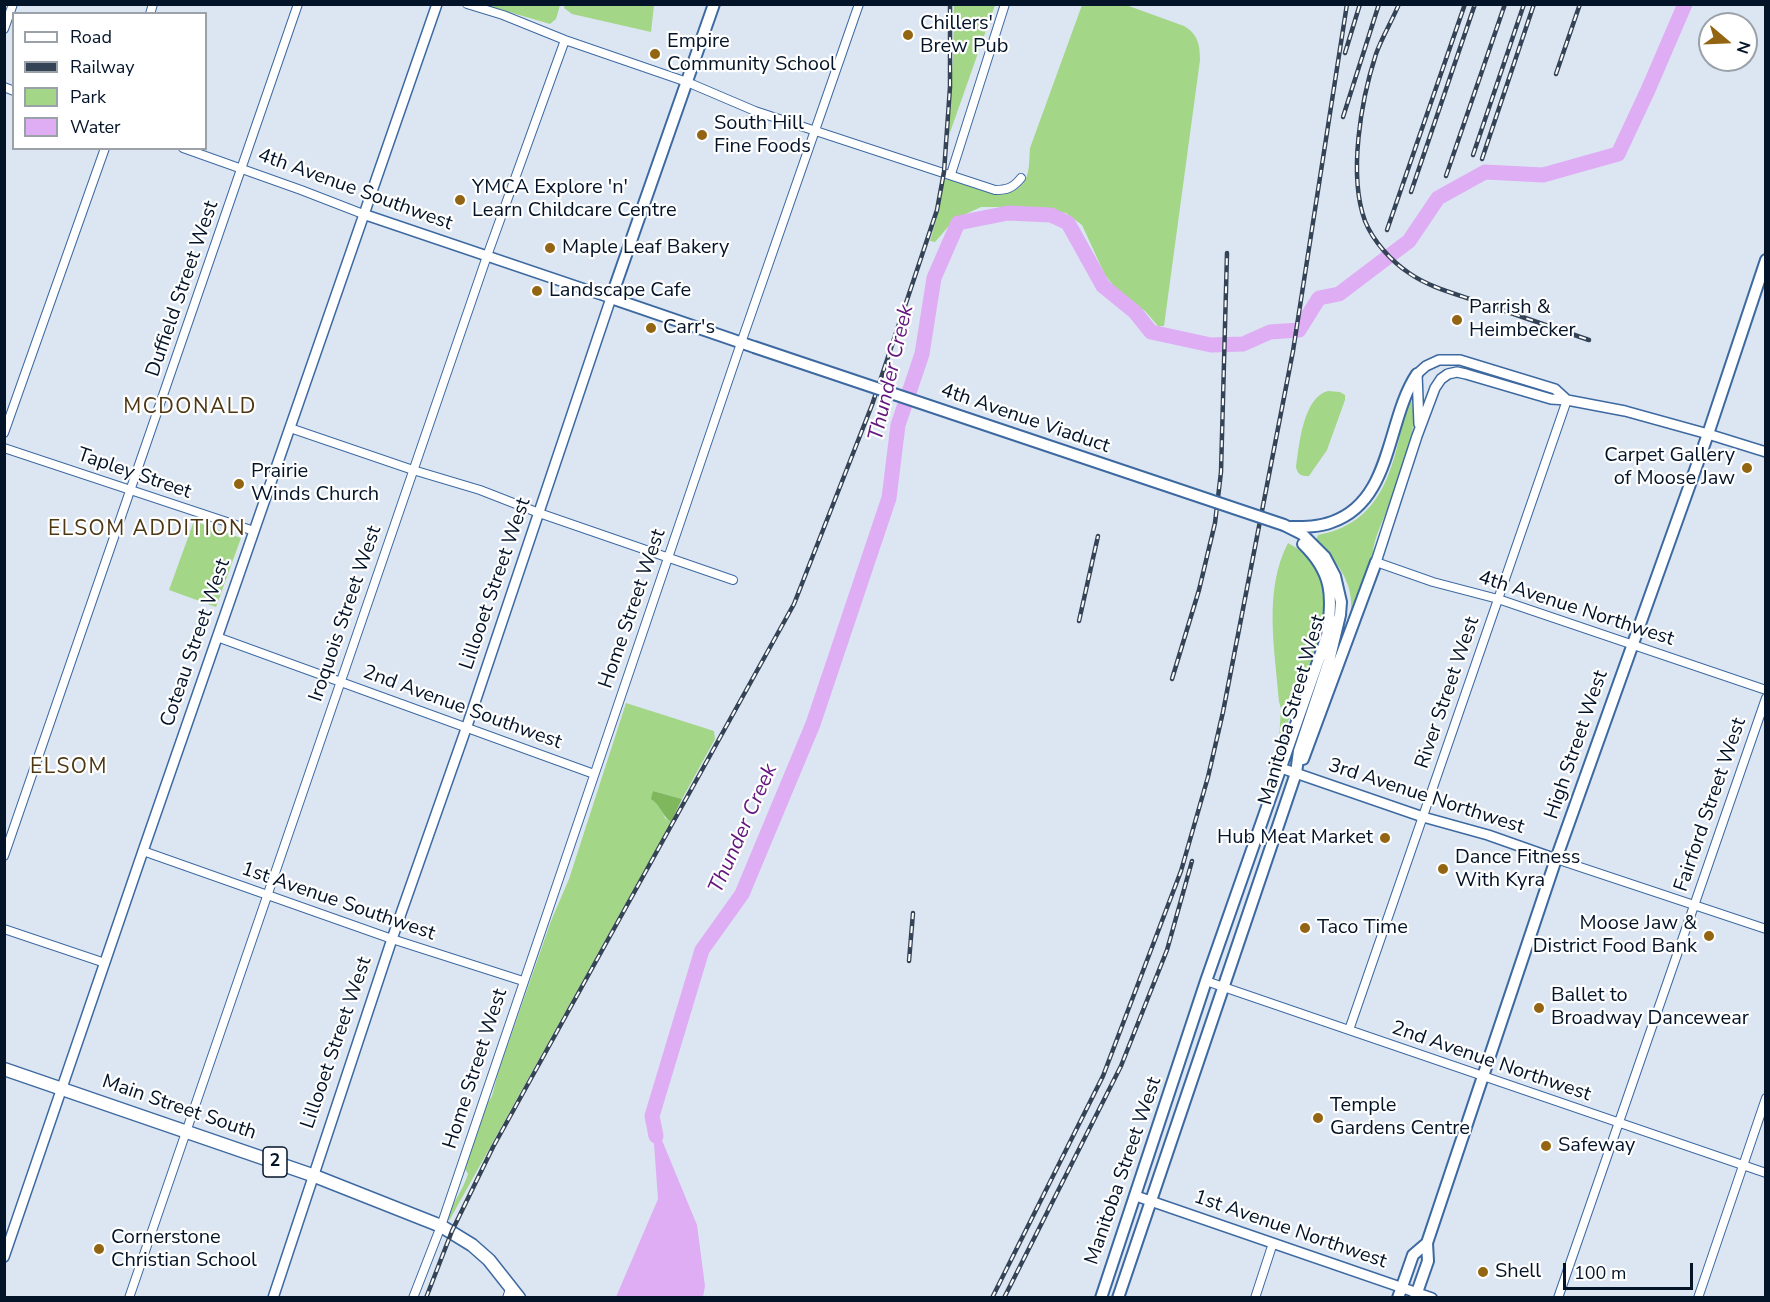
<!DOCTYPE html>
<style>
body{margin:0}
#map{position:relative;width:1770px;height:1302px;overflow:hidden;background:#dce6f3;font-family:"Nunito Sans",sans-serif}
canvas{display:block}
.frame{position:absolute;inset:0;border:6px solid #031328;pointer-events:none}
.legend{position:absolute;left:12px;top:12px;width:195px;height:138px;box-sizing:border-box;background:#fff;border:2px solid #9aa1a9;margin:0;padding:8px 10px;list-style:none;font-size:18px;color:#031328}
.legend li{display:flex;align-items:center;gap:12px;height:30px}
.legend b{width:30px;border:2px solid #9aa1a9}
.north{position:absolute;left:1698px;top:12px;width:60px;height:60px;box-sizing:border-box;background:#fff;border:2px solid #9aa1a9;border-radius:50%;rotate:109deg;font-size:16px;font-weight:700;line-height:24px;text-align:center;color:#031328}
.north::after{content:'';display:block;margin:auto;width:21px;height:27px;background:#936512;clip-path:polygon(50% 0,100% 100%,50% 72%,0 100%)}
.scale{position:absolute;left:1563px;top:1263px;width:130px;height:27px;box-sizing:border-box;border:3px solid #031328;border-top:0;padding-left:8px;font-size:18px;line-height:21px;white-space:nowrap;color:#031328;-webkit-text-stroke:4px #fff;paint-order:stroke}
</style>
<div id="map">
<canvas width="1770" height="1302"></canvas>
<div class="frame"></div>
<ul class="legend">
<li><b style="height:8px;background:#fff"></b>Road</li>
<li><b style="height:8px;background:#344356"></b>Railway</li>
<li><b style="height:16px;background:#a3d687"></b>Park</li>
<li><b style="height:16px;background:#deadf4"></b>Water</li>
</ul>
<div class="north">N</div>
<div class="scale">100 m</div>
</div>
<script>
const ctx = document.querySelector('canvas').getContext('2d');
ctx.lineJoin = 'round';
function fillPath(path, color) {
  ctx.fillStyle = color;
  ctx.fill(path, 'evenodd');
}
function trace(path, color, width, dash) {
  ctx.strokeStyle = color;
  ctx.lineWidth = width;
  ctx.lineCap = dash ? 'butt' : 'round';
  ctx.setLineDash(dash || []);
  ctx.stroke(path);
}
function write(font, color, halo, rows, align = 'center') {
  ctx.font = font + ' "Nunito Sans",sans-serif';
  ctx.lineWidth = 4.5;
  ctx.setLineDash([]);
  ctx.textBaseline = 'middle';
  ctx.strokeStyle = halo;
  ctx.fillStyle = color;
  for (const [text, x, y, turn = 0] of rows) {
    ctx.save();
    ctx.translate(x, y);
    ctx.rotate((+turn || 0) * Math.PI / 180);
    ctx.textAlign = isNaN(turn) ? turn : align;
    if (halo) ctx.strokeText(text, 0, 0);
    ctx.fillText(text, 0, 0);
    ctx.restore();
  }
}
const green = new Path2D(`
 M493,4H560V5L556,19L550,24L492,7Z
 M565,4L654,5L651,32L572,14L564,8Z
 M954,5H995L948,138L953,59Z
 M1082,5H1126L1184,26C1198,34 1200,45 1200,60L1164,326H1158L1145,311L1116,289L1105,275L1082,225L1066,213L1028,207H981L955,219L935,242L930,241L939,210L945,176C967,183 1011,208 1025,180C1030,171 1029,159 1030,148Z
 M1328,391L1340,392L1345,395V400L1327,450L1309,476C1301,476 1298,475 1296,467C1299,446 1303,397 1328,391Z
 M1409,394C1424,428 1397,483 1385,515C1378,532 1371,546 1373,564L1348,633C1349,622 1352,610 1351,600C1349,575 1332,557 1316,540L1318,535C1390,522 1395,454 1409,394Z
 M194,521L241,538L216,607L169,590Z
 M1288,543C1307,553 1320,567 1326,587C1327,593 1326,600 1325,606C1322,652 1300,698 1279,740L1281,708L1279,702C1275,650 1263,591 1288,543Z
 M626,703L714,731L715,739L682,799L653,791L665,818L671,822L449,1221L447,1218C453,1202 463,1190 468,1174L464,1167L484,1109L492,1096L498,1073L551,921L569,879Z`);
const forest = new Path2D(`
 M653,791L682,799L671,822C662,816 661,805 651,799Z`);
const water = new Path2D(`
 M652,1116L697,1225L705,1286L703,1297H616L658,1199Z`);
const river = new Path2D(`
 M656,1136L652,1116L702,950L742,894L813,724L889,498L898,425L922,354L934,278L958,223L1008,213L1051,215L1068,223L1103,286L1135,312L1151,332L1211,345L1243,344L1270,332L1299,330L1319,298L1339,294L1409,241L1438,198L1485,172L1543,175L1618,154L1648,90L1685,4`);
const minor = new Path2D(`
 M467,4L503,15L565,40L687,82L755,111L995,190C1007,190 1013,188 1021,178
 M150,14L153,4
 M4,29L13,4
 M4,87L14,91
 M183,148L301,190L363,214
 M951,174L1005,4
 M290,428L413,470L480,490L539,513L733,580
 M4,433L105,148
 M4,448L254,531
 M1376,562L1433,582L1498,599L1766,690
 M217,637L594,774
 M143,851L392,939L523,981
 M4,856L298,4
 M1556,859L1766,929
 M4,929L105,963
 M1206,981L1766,1173
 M1349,1030L1567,400
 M129,1298L487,256L565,40
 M413,1298L441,1226L741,343L859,4
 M507,1298L511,1286
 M1255,1298L1273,1243
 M1558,1298L1766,698
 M1698,1298L1766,1098`);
const tertiary = new Path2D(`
 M1419,424L1417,374L1426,366L1439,360H1460L1555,389L1567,400
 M1376,562L1417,436L1435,388L1441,379L1448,374L1457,372L1466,374L1551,399L1567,400L1625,411L1708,434L1766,452
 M1281,768L1423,817L1488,835L1556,859
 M1136,1196L1432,1298
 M4,1257L143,851L437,4
 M273,1298L392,939L467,726L611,298L363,214`);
const secondary = new Path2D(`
 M714,4L611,298L754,347
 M1291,527C1305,527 1319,527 1332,522C1393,501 1386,420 1417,374
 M1303,759L1376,562
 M1101,1298L1206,981L1327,636C1333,597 1333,573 1303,544
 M1118,1298L1296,773L1299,751L1329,661L1340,615L1341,602L1335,576L1325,557L1302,534L1284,525
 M1398,1298L1413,1255L1427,1243
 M1415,1298L1428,1261L1427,1243L1556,859L1708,434L1766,260`);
const primary = new Path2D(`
 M4,1069L312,1175L441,1226L472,1245L489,1260L519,1298`);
const rail = new Path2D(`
 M1399,4C1392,21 1382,37 1376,54C1361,100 1348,175 1365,221C1373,241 1391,261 1409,273C1429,287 1453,293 1476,301C1514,314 1551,327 1589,340
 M1345,53L1360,4
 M1556,74L1580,4
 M1343,117L1379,4
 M1473,155L1524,4
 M1482,159L1534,4
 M1446,176L1505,4
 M1411,192L1475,4
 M1387,230L1465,4
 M1079,621L1098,536
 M1172,679L1199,590L1215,523L1221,472L1227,253
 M909,961L913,913
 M426,1298L452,1231L493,1147L794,604L872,405L937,210L944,172L950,87V4
 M992,1298L1103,1076L1181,871L1208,777L1223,712L1293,351L1347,4
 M1004,1298L1121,1066L1167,950L1192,861`);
const secondaryBridge = new Path2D(`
 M754,347L1284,525`);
const markers = [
 [908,35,6,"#936512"],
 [655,54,6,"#936512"],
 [702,135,6,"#936512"],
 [460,200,6,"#936512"],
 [550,248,6,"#936512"],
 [537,291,6,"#936512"],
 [1457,320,6,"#936512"],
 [651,328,6,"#936512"],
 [1747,468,6,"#936512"],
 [239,484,6,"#936512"],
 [1385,838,6,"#936512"],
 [1443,869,6,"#936512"],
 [1305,928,6,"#936512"],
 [1709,936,6,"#936512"],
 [1539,1008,6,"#936512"],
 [1318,1118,6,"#936512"],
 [1546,1146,6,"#936512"],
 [99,1249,6,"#936512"],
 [1483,1272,6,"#936512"]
];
const shields = [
 [275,1162,24]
];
const shieldNames = [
 ["2",275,1162]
];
const poiNames = [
 ["Chillers'",920,24],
 ["Brew Pub",920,47],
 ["Empire",667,42],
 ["Community School",667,65],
 ["South Hill",714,124],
 ["Fine Foods",714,147],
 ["YMCA Explore 'n'",472,188],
 ["Learn Childcare Centre",472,211],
 ["Maple Leaf Bakery",562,248],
 ["Landscape Cafe",549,291],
 ["Parrish &",1469,308],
 ["Heimbecker",1469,331],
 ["Carr's",663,328],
 ["Carpet Gallery",1735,456,"right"],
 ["of Moose Jaw",1735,479,"right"],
 ["Prairie",251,472],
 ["Winds Church",251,495],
 ["Hub Meat Market",1373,838,"right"],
 ["Dance Fitness",1455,858],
 ["With Kyra",1455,881],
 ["Moose Jaw &",1697,924,"right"],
 ["District Food Bank",1697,947,"right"],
 ["Taco Time",1317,928],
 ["Ballet to",1551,996],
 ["Broadway Dancewear",1551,1019],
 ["Temple",1330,1106],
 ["Gardens Centre",1330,1129],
 ["Safeway",1558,1146],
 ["Cornerstone",111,1238],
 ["Christian School",111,1261],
 ["Shell",1495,1272]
];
const streetNames = [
 ["4th Avenue Southwest",355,190,20],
 ["Duffield Street West",183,289,-71],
 ["4th Avenue Viaduct",1025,419,19],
 ["Tapley Street",134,474,19],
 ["Lillooet Street West",496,584,-71],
 ["Home Street West",633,609,-71],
 ["4th Avenue Northwest",1576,609,18],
 ["Iroquois Street West",346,614,-71],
 ["Coteau Street West",196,643,-71],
 ["River Street West",1448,693,-71],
 ["2nd Avenue Southwest",462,708,20],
 ["Manitoba Street West",1293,710,-74],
 ["High Street West",1577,745,-71],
 ["3rd Avenue Northwest",1426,797,18],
 ["Fairford Street West",1711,805,-71],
 ["1st Avenue Southwest",338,902,19],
 ["Lillooet Street West",337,1043,-71],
 ["2nd Avenue Northwest",1491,1062,19],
 ["Home Street West",476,1069,-72],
 ["Main Street South",179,1108,19],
 ["Manitoba Street West",1124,1171,-71],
 ["1st Avenue Northwest",1290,1230,19]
];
const waterNames = [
 ["Thunder Creek",892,373,-77],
 ["Thunder Creek",744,829,-66]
];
const neighbourhoodNames = [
 ["MCDONALD",190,408],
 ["ELSOM ADDITION",147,530],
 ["ELSOM",69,768]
];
fillPath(green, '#a3d687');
fillPath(forest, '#7eb75c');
fillPath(water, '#deadf4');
trace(river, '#deadf4', 15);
trace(minor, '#3d69a1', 10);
trace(tertiary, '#3d69a1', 12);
trace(secondary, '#3d69a1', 14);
trace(primary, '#3d69a1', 15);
trace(minor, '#fff', 8);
trace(tertiary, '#fff', 9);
trace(secondary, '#fff', 10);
trace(primary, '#fff', 12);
trace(rail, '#344356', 4.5);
trace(rail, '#fff', 2, [7]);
trace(secondaryBridge, '#3d69a1', 14, []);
trace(secondaryBridge, '#fff', 10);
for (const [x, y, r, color] of markers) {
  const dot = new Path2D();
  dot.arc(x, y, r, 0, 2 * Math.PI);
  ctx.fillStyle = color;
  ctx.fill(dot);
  trace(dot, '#fff', 2);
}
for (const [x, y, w] of shields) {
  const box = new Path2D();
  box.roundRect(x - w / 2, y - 15, w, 30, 4.5);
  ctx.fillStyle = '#fff';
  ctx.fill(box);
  trace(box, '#031328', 1.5);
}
write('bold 18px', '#031328', null, shieldNames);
write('20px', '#031328', '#fff', poiNames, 'left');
write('20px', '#031328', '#fff', streetNames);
write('italic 21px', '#62157d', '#fff', waterNames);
ctx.letterSpacing = '1.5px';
write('21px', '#4d3612', '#fff', neighbourhoodNames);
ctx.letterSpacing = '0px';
</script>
